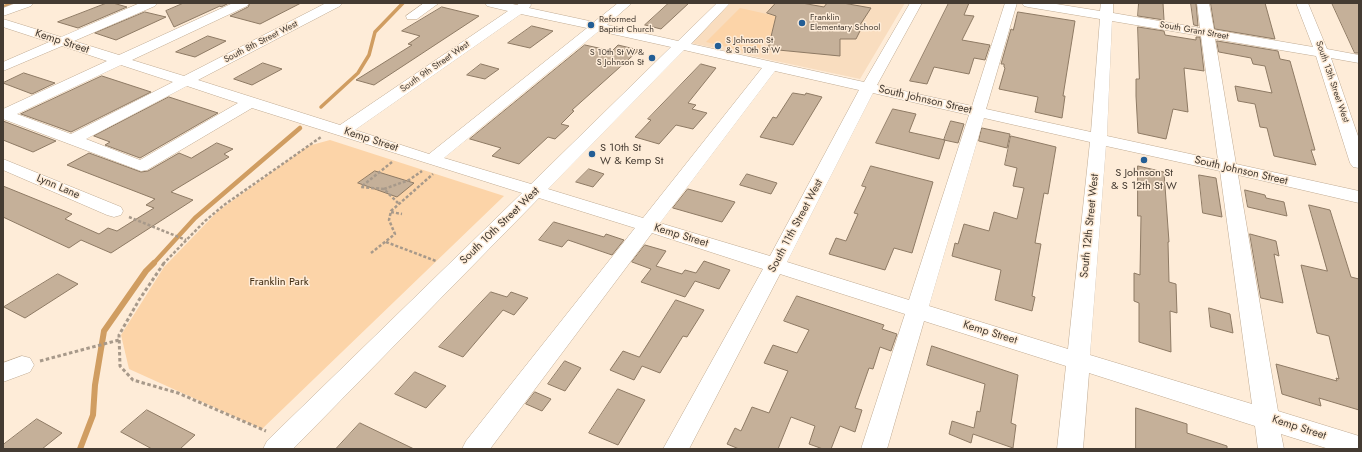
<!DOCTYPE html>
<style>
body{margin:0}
#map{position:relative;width:1362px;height:452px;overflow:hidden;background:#feecd8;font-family:Jost,sans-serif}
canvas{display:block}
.frame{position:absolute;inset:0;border:4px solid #443b32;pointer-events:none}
</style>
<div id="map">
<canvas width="1362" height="452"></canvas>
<div class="frame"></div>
</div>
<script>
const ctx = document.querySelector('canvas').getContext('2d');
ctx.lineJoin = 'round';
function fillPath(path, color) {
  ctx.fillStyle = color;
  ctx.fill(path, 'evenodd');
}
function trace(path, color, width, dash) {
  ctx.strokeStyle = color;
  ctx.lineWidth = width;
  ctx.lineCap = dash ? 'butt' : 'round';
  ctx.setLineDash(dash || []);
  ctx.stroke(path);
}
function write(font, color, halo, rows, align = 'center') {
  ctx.font = font + ' Jost,sans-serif';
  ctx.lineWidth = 3;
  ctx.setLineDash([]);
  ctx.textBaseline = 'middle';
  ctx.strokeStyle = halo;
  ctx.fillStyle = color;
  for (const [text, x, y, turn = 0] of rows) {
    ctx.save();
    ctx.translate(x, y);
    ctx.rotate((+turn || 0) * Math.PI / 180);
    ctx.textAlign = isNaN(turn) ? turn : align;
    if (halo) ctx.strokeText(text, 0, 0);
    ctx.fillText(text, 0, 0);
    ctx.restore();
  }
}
const built = new Path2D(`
 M731,3H905L860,79L691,43Z`);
const green = new Path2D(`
 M740,8L776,16L770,40L762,39L760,49L757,54L706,42Z
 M330,140L504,196L262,429L129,369L121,335L164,267L218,211L308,146Z`);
const streamFar2 = new Path2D(`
 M3,7L14,3
 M321,107L358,73L369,55L375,32L403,3`);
const streamFar1 = new Path2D(`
 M153,264L195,218L300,128`);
const stream = new Path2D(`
 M80,449L93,415L95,385L104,331L146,271L154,263`);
const building = new Path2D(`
 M107,3H113L127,7L78,28L58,22Z
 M184,3H229L221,7L220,6L174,27L166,11Z
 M250,3H301L260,24L230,16L248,7Z
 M669,3H689L661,29L645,25Z
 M776,3H802L824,7L827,3H843L871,8L860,25H863L856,39H840V56L768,49L776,16L767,13Z
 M949,3H969L964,15L974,16L962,40L990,45L985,60L974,58L969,74L934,67L927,84L910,81Z
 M1139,3H1163L1164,20L1138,16Z
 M1191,3H1196L1198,26L1194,25Z
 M1211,3H1265L1275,39L1215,29Z
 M1332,3H1359V53H1355Z
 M442,7L479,16L374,85L356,80L412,45L408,44L420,36L402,31Z
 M145,12L166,17L116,40L95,33Z
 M1018,12L1075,21L1063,96H1065L1062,118L1035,112L1038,97L999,89L1005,68L1004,67V64H1001L1011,29L1013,30Z
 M532,26L553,31L530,48L508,43Z
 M1138,27L1164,31L1165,35L1196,40V37H1200L1204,71L1184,68L1188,112L1173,109L1166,139L1138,133L1136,96V79H1139Z
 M208,36L226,41L195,57L176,52Z
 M1217,41L1278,51L1280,59L1290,61L1315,150H1311L1316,165L1274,156L1267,128L1260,127L1255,104L1238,101L1235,86L1272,93L1265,66L1253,64L1251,58L1219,52Z
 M585,45L612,51L618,45L639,50L572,110L574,111L561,124L569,126L555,139L548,137L519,164L492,156L501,148L470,139Z
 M263,63L282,69L252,85L234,79Z
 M481,64L499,69L485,79L467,75Z
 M701,64L716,68L688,103L696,105L692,109L707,113L693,129L676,125L659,144L635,137L651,120L648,119Z
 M24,73L55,83L32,94L3,83Z
 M102,76L151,92L71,132L21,114Z
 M793,93L805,95L806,93L822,97L793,145L760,137L773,117L776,118Z
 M169,97L218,113L140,158L105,145L110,142L94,136Z
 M893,109L916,114L909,132L945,140L939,159L876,143Z
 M3,121L56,141L33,152L3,140Z
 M951,121L964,124L958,143L944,140Z
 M982,128L1010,134L1007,148L979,141Z
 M1011,136L1056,147L1048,194L1044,193L1035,243L1041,244L1032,296L1035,297L1032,311L995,300L1001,270L952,256L955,243L958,244L964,224L989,231L994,212L1017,219L1024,188L1013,186L1017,168L1005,165Z
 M217,143L233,149L224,154L229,157L171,192L193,200L111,253L81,240L69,248L3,217V186L72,214L65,219L99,234L108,228L117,231L154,208L146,205L155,199L67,165L89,153L141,172L148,171L179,153L191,158Z
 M871,166L933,182L912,253L894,248L885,270L829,254L836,238L846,241L858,214L854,213L866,187L862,186Z
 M1138,166L1164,172L1169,242H1168L1169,282L1176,284L1177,313L1170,311L1171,352L1139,342V303L1134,301V273L1140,275L1141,216H1138Z
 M589,169L604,174L593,187L576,182Z
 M375,171L414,183L397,197L358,183Z
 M747,174L777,183L771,194L740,185Z
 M1199,175L1216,178L1222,217L1203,213Z
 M688,189L735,202L722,222L673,208Z
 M1245,190L1265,195L1266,198L1284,202L1287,216L1248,207Z
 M1309,205L1330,210L1351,277L1359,279V410L1319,398L1321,406L1282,394L1276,364L1337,381L1336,378L1339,379L1329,336L1317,333L1301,265L1327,271Z
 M554,222L604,237L606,234L624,240L612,255L568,240L562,247L539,240Z
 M1250,234L1276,241L1279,256L1274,254L1283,303L1261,298Z
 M645,245L666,251L656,266L682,274L685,270L696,273L704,261L730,270L719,289L695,281L685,297L641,282L651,269L632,262Z
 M58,274L78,284L25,318L4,307Z
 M491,292L507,297L511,292L528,298L514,315L503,310L463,357L439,347Z
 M797,296L884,325L882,329L897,334L891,351L880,347L873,369L869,368L855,408L862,410L855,432L840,426L831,449H823L809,444L815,426L791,417L778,449H739L727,444L735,428L741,431L752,407L769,413L788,371L764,363L773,345L797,353L809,330L784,321Z
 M676,300L704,310L687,337L683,336L660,373L642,366L634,380L610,370L623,351L639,357Z
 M1209,308L1230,314L1233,333L1211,327Z
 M932,346L1018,375L1011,423L1016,425L1013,448L973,434L971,443L949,434L952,421L974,428L977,411L980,412L985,384L927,365Z
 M565,361L581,368L565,391L548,384Z
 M415,372L446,386L426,408L395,394Z
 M618,389L645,400L618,445L589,433Z
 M535,392L551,399L542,411L526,404Z
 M1136,408L1187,424V433L1227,446V449H1136Z
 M147,410L195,435L180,449H152L121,432Z
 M37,419L62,433L42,449H3V445Z
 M360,423L414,449H336Z`);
const pathFar1 = new Path2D(`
 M392,162L361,187L384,189L398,203
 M384,189L409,180L422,171
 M391,212L402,214
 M129,217L186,240
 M386,242L436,261
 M371,253L395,234L389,220L391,211L433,174
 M163,264L205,221L224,205L321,137`);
const path = new Path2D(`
 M164,263L139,300L119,335L120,366L133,380L178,393L266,431
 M40,361L119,340`);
const minor = new Path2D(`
 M16,3H33L31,6L3,16V8Z
 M140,3H157L155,6L74,41L119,55L233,3H249L247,6L132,60L184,76L326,3H342L340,6L198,80L340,125L508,11L487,6L485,3H508L517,5L520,3H530L531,5L529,8L594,22L618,3H632L607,25L678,41L717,3H730L691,44L864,82L910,3H922L877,85L972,106L1005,3H1017L986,109L1091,132L1100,19L1028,7L1024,6L1022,3H1050L1100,11L1101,3H1113V13L1200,28L1197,3H1209L1214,30L1313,47L1296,3H1308L1327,49L1359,55V63L1331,58L1359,139V168L1353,167L1350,163L1316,56L1215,39L1236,164L1359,191V203L1238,175L1278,411L1359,436V449H1329L1281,434L1284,449H1258L1255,426L1089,373L1083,449H1057L1066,366L924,321L887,449H861L905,314L780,274L689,449H663L763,269L652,233L490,449H462L466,441L635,228L539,198L293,449H263L267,441L522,193L252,108L147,170L141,171L3,119V109L107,61L62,46L3,71V62L49,42L3,27V19L61,37ZM521,14L587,28L429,154L355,130ZM1112,21L1201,36L1218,160L1107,136ZM599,31L671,47L531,184L444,158ZM684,50L762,68L643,218L548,189ZM121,65L173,82L71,134L17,114ZM775,71L859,90L770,256L660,223ZM187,86L238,103L140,160L86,139ZM873,93L969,115L909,300L787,262ZM984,118L1090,142L1068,349L929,306ZM1106,146L1220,171L1252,404L1090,355Z
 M424,3H439L417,19H407L406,16Z
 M3,159L121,207L123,211L121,215L114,217L107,215L3,170Z
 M22,356L30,358L34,365L30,372L3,382V363Z`);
const markers = [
 [802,23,4,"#235e95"],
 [591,25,4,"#235e95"],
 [718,46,4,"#235e95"],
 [652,58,4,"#235e95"],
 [592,154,4,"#235e95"],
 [1144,160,4,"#235e95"]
];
const farPoinames = [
 ["Franklin",810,18],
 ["Elementary School",810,28],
 ["Reformed",599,20],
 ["Baptist Church",599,30],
 ["S Johnson St",726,41],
 ["& S 10th St W",726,51],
 ["S 10th St W &",644,53,"right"],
 ["S Johnson St",644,63,"right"]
];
const farStreetnames = [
 ["South Grant Street",1194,31,10],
 ["South 8th Street West",261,42,-27],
 ["South 9th Street West",435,67,-35],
 ["South 13th Street West",1332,82,71]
];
const streetNames = [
 ["Kemp Street",62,42,18],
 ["South Johnson Street",925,100,13],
 ["Kemp Street",371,140,18],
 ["South Johnson Street",1241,171,13],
 ["Lynn Lane",58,187,23],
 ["South 10th Street West",500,226,-44],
 ["South 11th Street West",796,226,-62],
 ["South 12th Street West",1090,226,-84],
 ["Kemp Street",681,236,17],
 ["Kemp Street",990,333,17],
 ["Kemp Street",1299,428,18]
];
const poiNames = [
 ["S 10th St",600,148],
 ["W & Kemp St",600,161],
 ["S Johnson St",1144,173,"center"],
 ["& S 12th St W",1144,186,"center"]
];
const parkNames = [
 ["Franklin Park",279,282]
];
fillPath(built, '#f9ddbf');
fillPath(green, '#fcd4a8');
trace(streamFar2, '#d09d61', 3.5);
trace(streamFar1, '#d09d61', 4.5);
trace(stream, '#d09d61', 6);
fillPath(building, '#c5b099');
trace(building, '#8e7a64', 1);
trace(minor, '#c0ab93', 1);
trace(pathFar1, '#a7998a', 2.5, [3, 2]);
trace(path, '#a7998a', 3, [3.5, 2.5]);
fillPath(minor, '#fff');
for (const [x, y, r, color] of markers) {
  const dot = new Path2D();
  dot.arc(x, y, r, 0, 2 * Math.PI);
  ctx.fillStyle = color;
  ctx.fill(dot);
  trace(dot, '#feecd8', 1.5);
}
write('9px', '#443b32', '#feecd8', farPoinames, 'left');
write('9px', '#443b32', '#feecd8', farStreetnames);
write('11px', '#443b32', '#feecd8', streetNames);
write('11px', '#443b32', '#feecd8', poiNames, 'left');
write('11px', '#402b10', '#feecd8', parkNames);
</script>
